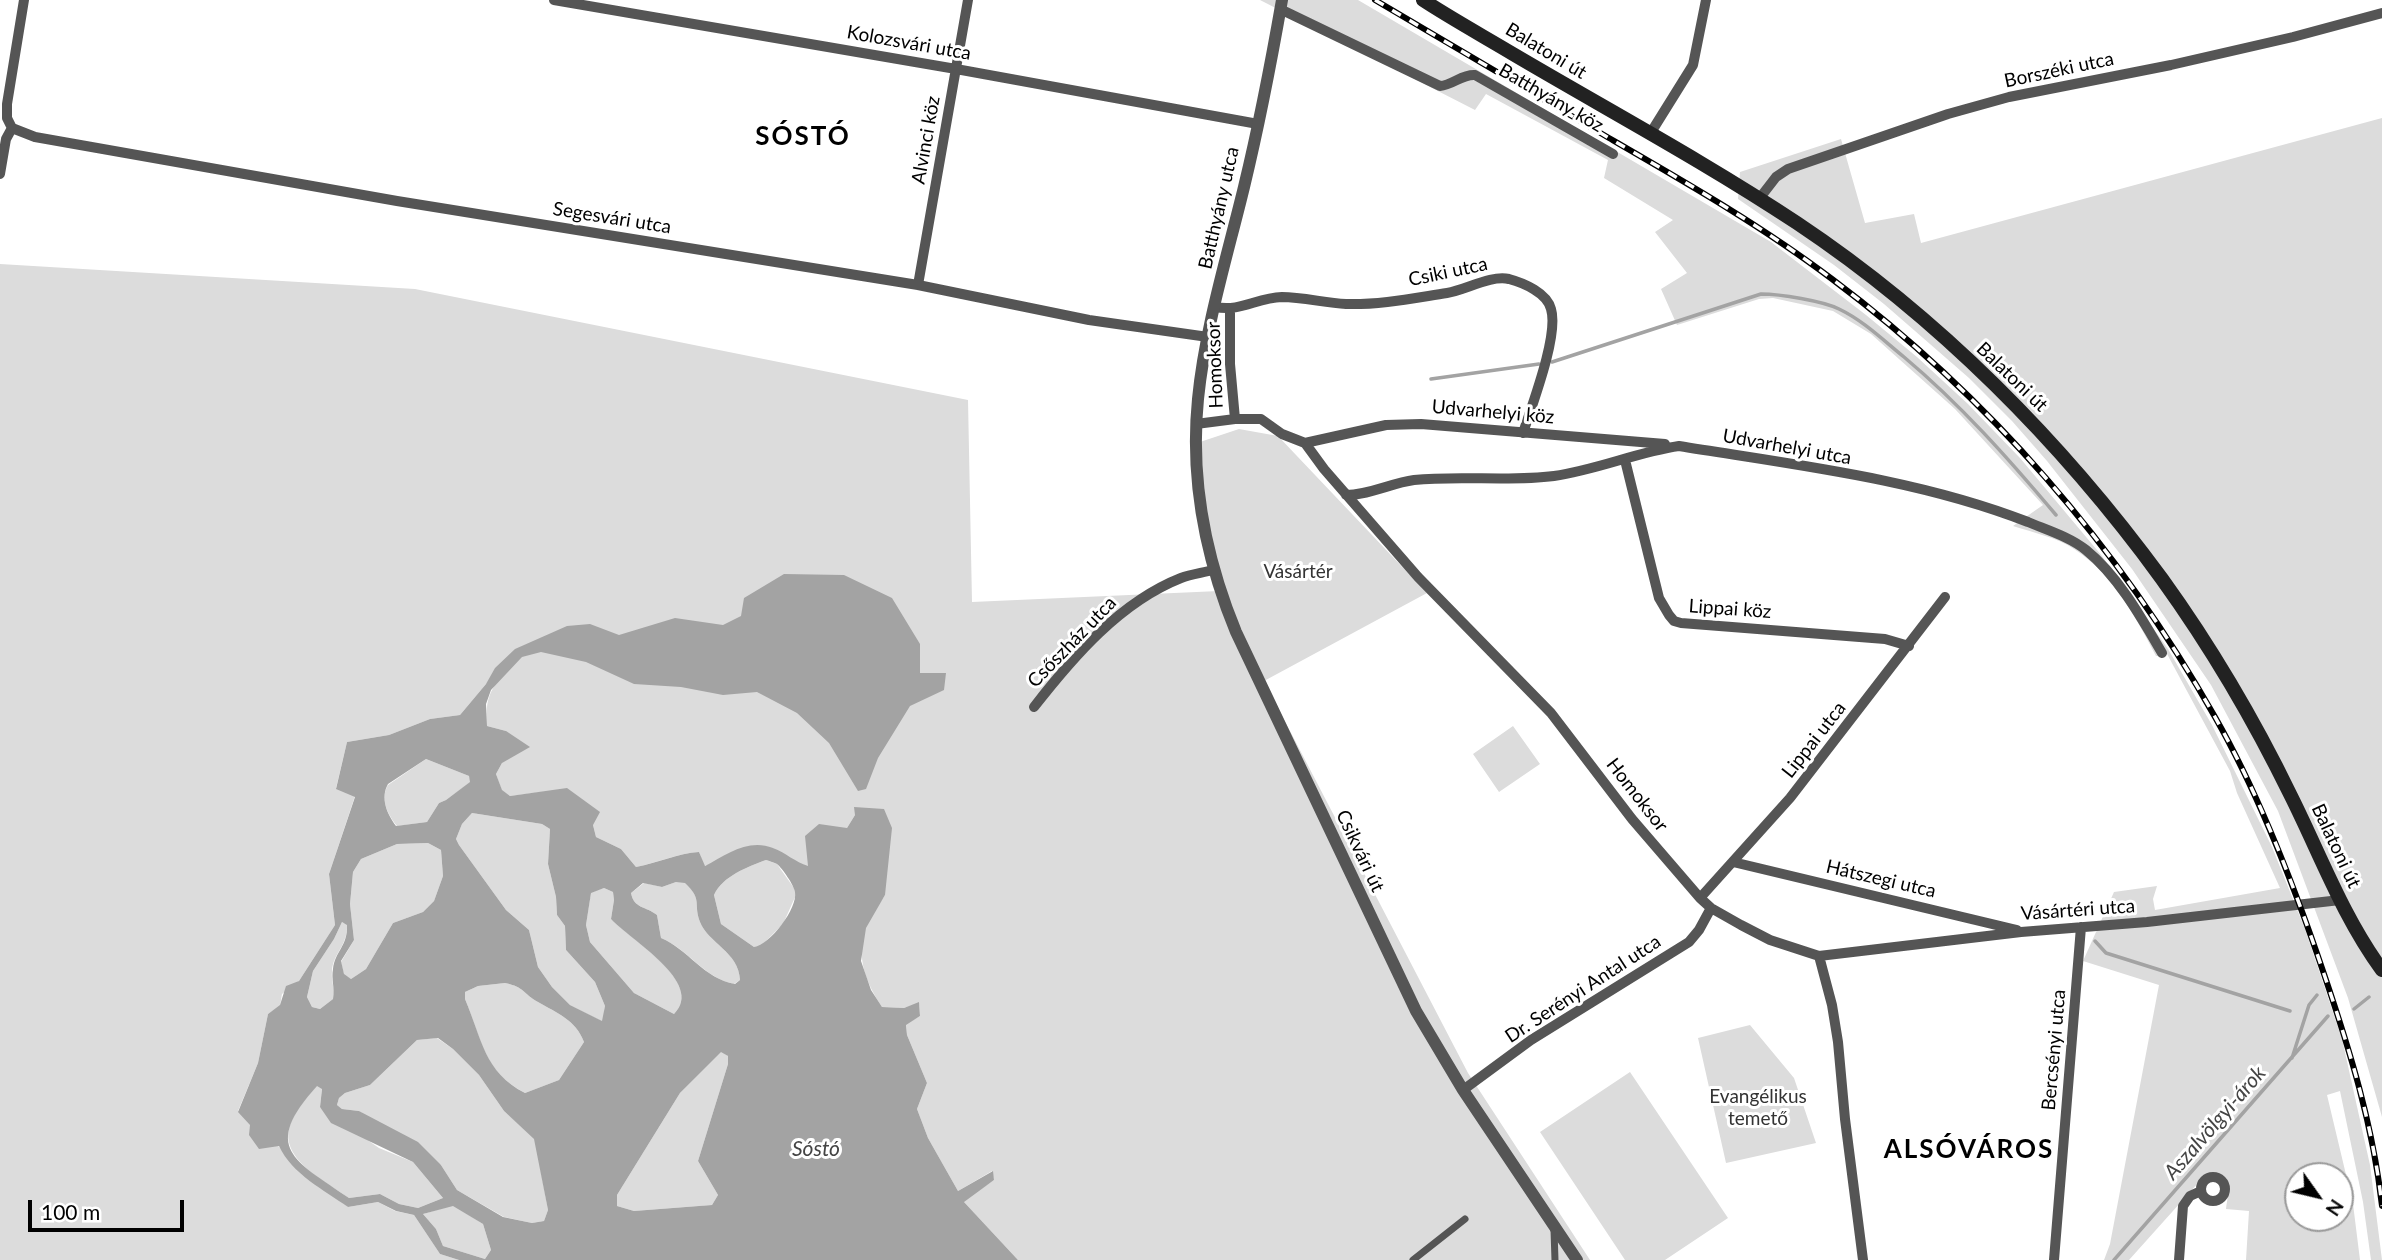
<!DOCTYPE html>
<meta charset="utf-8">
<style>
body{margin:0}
#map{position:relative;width:2382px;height:1260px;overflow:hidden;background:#fff;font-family:Lato,sans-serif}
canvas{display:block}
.north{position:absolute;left:2284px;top:1162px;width:70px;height:70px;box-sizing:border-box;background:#fff;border:2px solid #999;border-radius:50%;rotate:124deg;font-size:19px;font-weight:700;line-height:28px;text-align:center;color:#000}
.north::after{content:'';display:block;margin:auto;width:24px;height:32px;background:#000;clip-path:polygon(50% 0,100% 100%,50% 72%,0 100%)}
.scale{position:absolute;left:28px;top:1200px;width:156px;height:32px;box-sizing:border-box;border:4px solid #000;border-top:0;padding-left:9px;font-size:21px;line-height:24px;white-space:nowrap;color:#000;-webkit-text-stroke:5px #fff;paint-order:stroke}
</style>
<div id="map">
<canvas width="2382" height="1260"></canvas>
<div class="north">N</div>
<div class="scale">100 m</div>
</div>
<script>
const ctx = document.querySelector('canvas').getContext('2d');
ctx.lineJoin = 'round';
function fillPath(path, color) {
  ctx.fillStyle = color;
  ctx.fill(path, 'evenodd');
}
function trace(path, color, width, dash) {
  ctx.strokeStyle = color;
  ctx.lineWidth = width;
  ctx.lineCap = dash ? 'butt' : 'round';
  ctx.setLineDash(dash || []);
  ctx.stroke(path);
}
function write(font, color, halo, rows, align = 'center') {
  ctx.font = font + ' Lato,sans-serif';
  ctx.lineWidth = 6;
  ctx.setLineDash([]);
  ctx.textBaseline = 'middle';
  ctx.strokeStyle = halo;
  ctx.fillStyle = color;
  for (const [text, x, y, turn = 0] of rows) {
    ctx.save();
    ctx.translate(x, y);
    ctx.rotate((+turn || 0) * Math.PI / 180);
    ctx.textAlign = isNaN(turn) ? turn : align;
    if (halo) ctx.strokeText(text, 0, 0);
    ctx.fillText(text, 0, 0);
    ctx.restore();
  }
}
const green = new Path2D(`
 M1260,0H1358L1771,242L1866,315L1917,357L1968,404L2020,458L2102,556L2168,649L2212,725L2272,847L2305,929L2342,1039L2370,1165L2382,1260H2371L2363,1202L2340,1091L2327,1095L2353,1204L2360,1260H2246L2249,1211L2226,1209C2229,1190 2233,1172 2207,1173L2129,1260H2104L2110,1244L2159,985L2083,961L2114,892L2157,886L2153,899L2155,910L2280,888L2237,793L2230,771L2166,652L2160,656H2156C2136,617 2112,573 2074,549C2056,537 2034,533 2013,526L2043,505L1955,409L1871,334L1833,311L1773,298L1759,299L1677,325L1661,289L1687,273L1655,232L1673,220L1604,178L1608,160L1486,94L1475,110ZM2298,1176H2340V1218H2298Z
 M2382,118V1117L2348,998L2278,811L2211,685L2132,569L2047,461L2012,421L1969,378L1884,304L1834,265L1738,199L1740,172L1841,139L1865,223L1914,214L1921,243Z
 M0,264L415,289L968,400L972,602L1219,591L1194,444L1239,429L1278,436L1427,593L1264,681L1468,1073L1590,1260H1018L963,1201L994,1180L992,1171L958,1191L928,1138L917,1109L927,1083L907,1035L906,1024L920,1016L919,1003L904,1008L882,1007C866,983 856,958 865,929C869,917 879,905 885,895L855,815L847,828L809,867L796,862L773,848L704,866L699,852C678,853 657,863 636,867L621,849L596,837L593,825L567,789L510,796L502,791L496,774L502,763L506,731L487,726C486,702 487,695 502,675L486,684L460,715L430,719L389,735L347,742L336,788L355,796L329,874L335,925L299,981L282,994L280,1006L268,1014L258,1063L238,1111L348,1207L378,1202L395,1211L414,1215L440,1254L459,1260H0Z
 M1513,726L1540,764L1499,792L1473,754Z
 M426,759L469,776L471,782L446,800L439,803L427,822L397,826C387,814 380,798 388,785Z
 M472,813L542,824L550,829L548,864L556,897L557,915L565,926L566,950L595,982L605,1006L603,1022L570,1005L552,987L538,967L529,930L506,910L459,845L456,839L462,824Z
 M428,843L441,850L443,876L434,901L423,912L393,923L366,969L351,979L344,975L341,962L354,940L350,904L353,872L361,859L397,844Z
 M766,860L777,864L794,888L796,895L783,924L761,946L754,947L721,924L714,895C723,876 747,867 766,860Z
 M676,882H685C703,900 693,903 700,922C708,943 739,952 740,980L734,984C704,978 688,949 661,938L657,915C646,906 634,909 631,893L644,883L662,887Z
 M604,888L613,892L614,900L611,919C630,939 706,983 674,1014L634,993L590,942L586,925L591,892Z
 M342,922L347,924C348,946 333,953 332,971C331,982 335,986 333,999L320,1009L312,1007L307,997L313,971L334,939Z
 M505,983C525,987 523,994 538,1002C557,1013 576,1020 584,1042L559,1080L525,1093C483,1071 482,1040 465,999V992L478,986Z
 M1750,1025L1794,1078L1816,1143L1726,1163L1698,1038Z
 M437,1038L453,1049L479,1075L504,1111L535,1139L548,1210L544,1221L532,1223L504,1217L457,1190L441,1165L359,1111L342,1109L337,1105L339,1098L345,1093L370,1085L417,1040Z
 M721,1051L728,1056V1064L698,1161L718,1195L712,1205L634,1211L617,1206V1195L680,1093Z
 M1630,1072L1728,1218L1665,1260H1625L1540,1132Z
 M317,1085L322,1088L320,1107L379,1148L413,1162L443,1198L418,1208L399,1204L380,1194L349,1198C325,1181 276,1158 291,1122C296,1109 308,1096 317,1085Z
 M453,1205L483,1224L491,1250L485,1259L443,1246L436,1229L423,1214Z`);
const water = new Path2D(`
 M784,574L844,575L892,598L920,644V673H946L944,690L910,706L878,758L866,789L858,791L829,743L797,713L757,692L723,695L681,687L634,684L586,662L541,652L522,657L491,690L486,704L487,726L506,731L530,747L502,763L496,774L502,790L510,796L567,788L600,812L593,825L596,837L621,849L636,867C658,863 678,853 699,852L705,866C726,855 748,838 773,848C786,853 795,862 808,866L805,836L819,824L847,828L855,815L854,807L884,809L892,828L885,895L866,928L861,961L871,990L882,1007L904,1008L919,1002L920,1016L906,1025L907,1035L927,1083L917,1109L928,1138L958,1191L993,1171L994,1180L964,1202L1018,1260H459L440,1254L414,1215L396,1211L378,1202L348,1207C324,1190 292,1174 279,1146L259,1149L249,1135L250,1125L238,1112L258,1063L268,1014L280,1005L286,986L299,981L335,925L329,874L355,797L336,789L347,742L389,735L430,719L460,715L486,684L495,668L515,649L567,626L590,624L619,635L675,618L723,625L741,616L744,598ZM426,759L469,776L470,782L446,800L439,803L427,822L396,826C387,814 380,798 388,784ZM472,813L542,824L550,829L548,864L556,897L557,915L565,926L566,950L595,982L605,1006L602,1021L570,1005L552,987L538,967L529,930L506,910L459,845L456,839L462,824ZM428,843L441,850L443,876L434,901L423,912L393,923L366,969L351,979L344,974L341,961L354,940L350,904L353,872L361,859L397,844ZM766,860C769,861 773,862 777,864C782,868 794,885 795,892C798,908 770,945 754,947L721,924L714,895C723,876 747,867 766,860ZM676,882L685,883C703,900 693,903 700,922C708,943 739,952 740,980L735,984C704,979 688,949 661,938L657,915C646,906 634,909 631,893L643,883L662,887ZM604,888L613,892L614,900L611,919C629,939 706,983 674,1014L634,993L590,942L586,925L591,893ZM342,922L347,925C348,946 335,951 333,969C331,979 335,987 333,999L320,1009L312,1007L307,997L313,971L334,939ZM505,983C525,987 523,994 538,1002C557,1013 576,1020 584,1042L559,1080L525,1093C484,1072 482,1039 465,999V992L478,986ZM438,1038L453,1049L479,1075L504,1111L534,1139L548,1210L544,1221L532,1223L503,1217L457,1190L441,1165L418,1142L359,1111L342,1109L337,1105L339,1098L345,1093L370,1085L417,1040ZM721,1052L728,1056V1064L698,1161L718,1195L712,1205L634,1211L617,1206V1195L680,1093ZM317,1086L322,1089L320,1107L331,1123L413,1162L443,1198L418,1208L399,1204L380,1194L349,1198C294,1160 261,1148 317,1086ZM453,1206L483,1224L491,1250L485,1259L443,1246L436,1229L423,1214Z`);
const stream = new Path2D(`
 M1552,362L1761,294C1780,294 1823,301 1839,309C1864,321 1883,340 1904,357C1961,405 2008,458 2056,515
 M1431,379L1539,364
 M2095,941L2106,953L2290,1011
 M2354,1009L2369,997
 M2292,1058L2309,1005L2317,995
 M2114,1260L2328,1016`);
const pedestrian = new Path2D(`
 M1554,1230L1555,1260
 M1413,1260L1465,1219`);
const minor = new Path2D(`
 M554,0L956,69L1258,124
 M1280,9L1440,86C1453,85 1462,74 1475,75L1613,154
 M12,128L35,137L397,201L918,285L1089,320L1208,337
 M12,128L7,118V104L24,0
 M1650,134L1693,65L1706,0
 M0,174L6,139L12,128
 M1759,199L1776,177L1788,169L1948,114L2009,97L2171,65L2293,37L2382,13
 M918,285L968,0
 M1215,307C1241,312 1256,298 1282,297C1303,297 1325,303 1346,304C1380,305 1414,298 1447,293C1466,290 1490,275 1509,279C1524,283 1547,293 1551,309C1559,335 1532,405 1523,433
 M1230,310V364L1235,419
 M1196,424L1235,419H1261L1282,434L1305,443L1324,469L1418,577L1551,713L1632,819L1700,898L1711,908L1741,925L1770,940L1819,956L2021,932L2147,922L2340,900
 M1305,443L1386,425L1421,424L1665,444
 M1625,460L1659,598L1669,615L1674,621L1681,623L1885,639L1909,646
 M1346,495C1370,495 1391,483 1414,480C1461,475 1508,482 1554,476C1597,470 1637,452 1679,446C1796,465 1918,479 2028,522C2047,530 2070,537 2086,550C2118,576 2141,617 2162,653
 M1034,707C1073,657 1120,602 1181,578C1191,574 1202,573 1213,570
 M1733,862L2017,930
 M1700,898L1790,798L1945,597
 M1819,956L1832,1005L1838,1042L1845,1119L1863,1260
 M1463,1090L1531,1040L1689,942L1699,930L1711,908
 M2201 1189a12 12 0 1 1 24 0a12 12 0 1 1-24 0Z
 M2054,1260L2081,927
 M2179,1260L2183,1206L2190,1196L2201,1191`);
const tertiary = new Path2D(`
 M1282,0C1271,63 1259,125 1244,187C1227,257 1205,328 1198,399C1190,479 1206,559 1236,632L1416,1011L1463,1090L1577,1260`);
const secondary = new Path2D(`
 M1423,0C1452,19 1483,36 1513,54C1608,110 1705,162 1797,223C1938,317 2062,442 2162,579C2211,647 2254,720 2291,796C2320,854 2343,917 2382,970`);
const rail = new Path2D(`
 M1375,0C1453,46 1531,92 1609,138C1685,182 1762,226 1832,279C1988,396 2119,547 2215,717C2260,796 2295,888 2324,974C2350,1051 2373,1125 2382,1206`);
const streetNames = [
 ["Kolozsvári utca",909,43,10],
 ["Balatoni út",1546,51,31],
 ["Borszéki utca",2059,70,-12],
 ["Batthyány köz",1551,98,30],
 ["Alvinci köz",926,140,-80],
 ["Batthyány utca",1219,208,-77],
 ["Segesvári utca",612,218,9],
 ["Csiki utca",1448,272,-12],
 ["Homoksor",1215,365,-92],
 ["Balatoni út",2012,377,44],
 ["Udvarhelyi köz",1493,412,5],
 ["Udvarhelyi utca",1787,447,10],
 ["Lippai köz",1730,609,4],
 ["Csőszház utca",1072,642,-46],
 ["Lippai utca",1814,740,-52],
 ["Homoksor",1637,795,52],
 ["Balatoni út",2336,846,65],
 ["Csikvári út",1360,851,65],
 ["Hátszegi utca",1881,879,13],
 ["Vásártéri utca",2078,910,-4],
 ["Dr. Serényi Antal utca",1583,989,-33],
 ["Bercsényi utca",2054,1050,-85]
];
const parkNames = [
 ["Vásártér",1298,572],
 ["Evangélikus",1758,1097],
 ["temető",1758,1119]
];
const waterNames = [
 ["Aszalvölgyi-árok",2215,1123,-49],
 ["Sóstó",816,1149]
];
const districtNames = [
 ["SÓSTÓ",803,137],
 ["ALSÓVÁROS",1969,1150]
];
fillPath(green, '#dcdcdc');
fillPath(water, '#a3a3a3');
trace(stream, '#a3a3a3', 3.5);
trace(pedestrian, '#555', 7);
trace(minor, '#555', 10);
trace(tertiary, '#555', 12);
trace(secondary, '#222', 14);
trace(rail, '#000', 6);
trace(rail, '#fff', 3.5, [10]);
write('19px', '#000', '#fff', streetNames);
write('19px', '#333', '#fff', parkNames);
write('italic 21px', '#444', '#fff', waterNames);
ctx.letterSpacing = '2px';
write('bold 26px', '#000', '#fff', districtNames);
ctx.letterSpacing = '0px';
</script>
